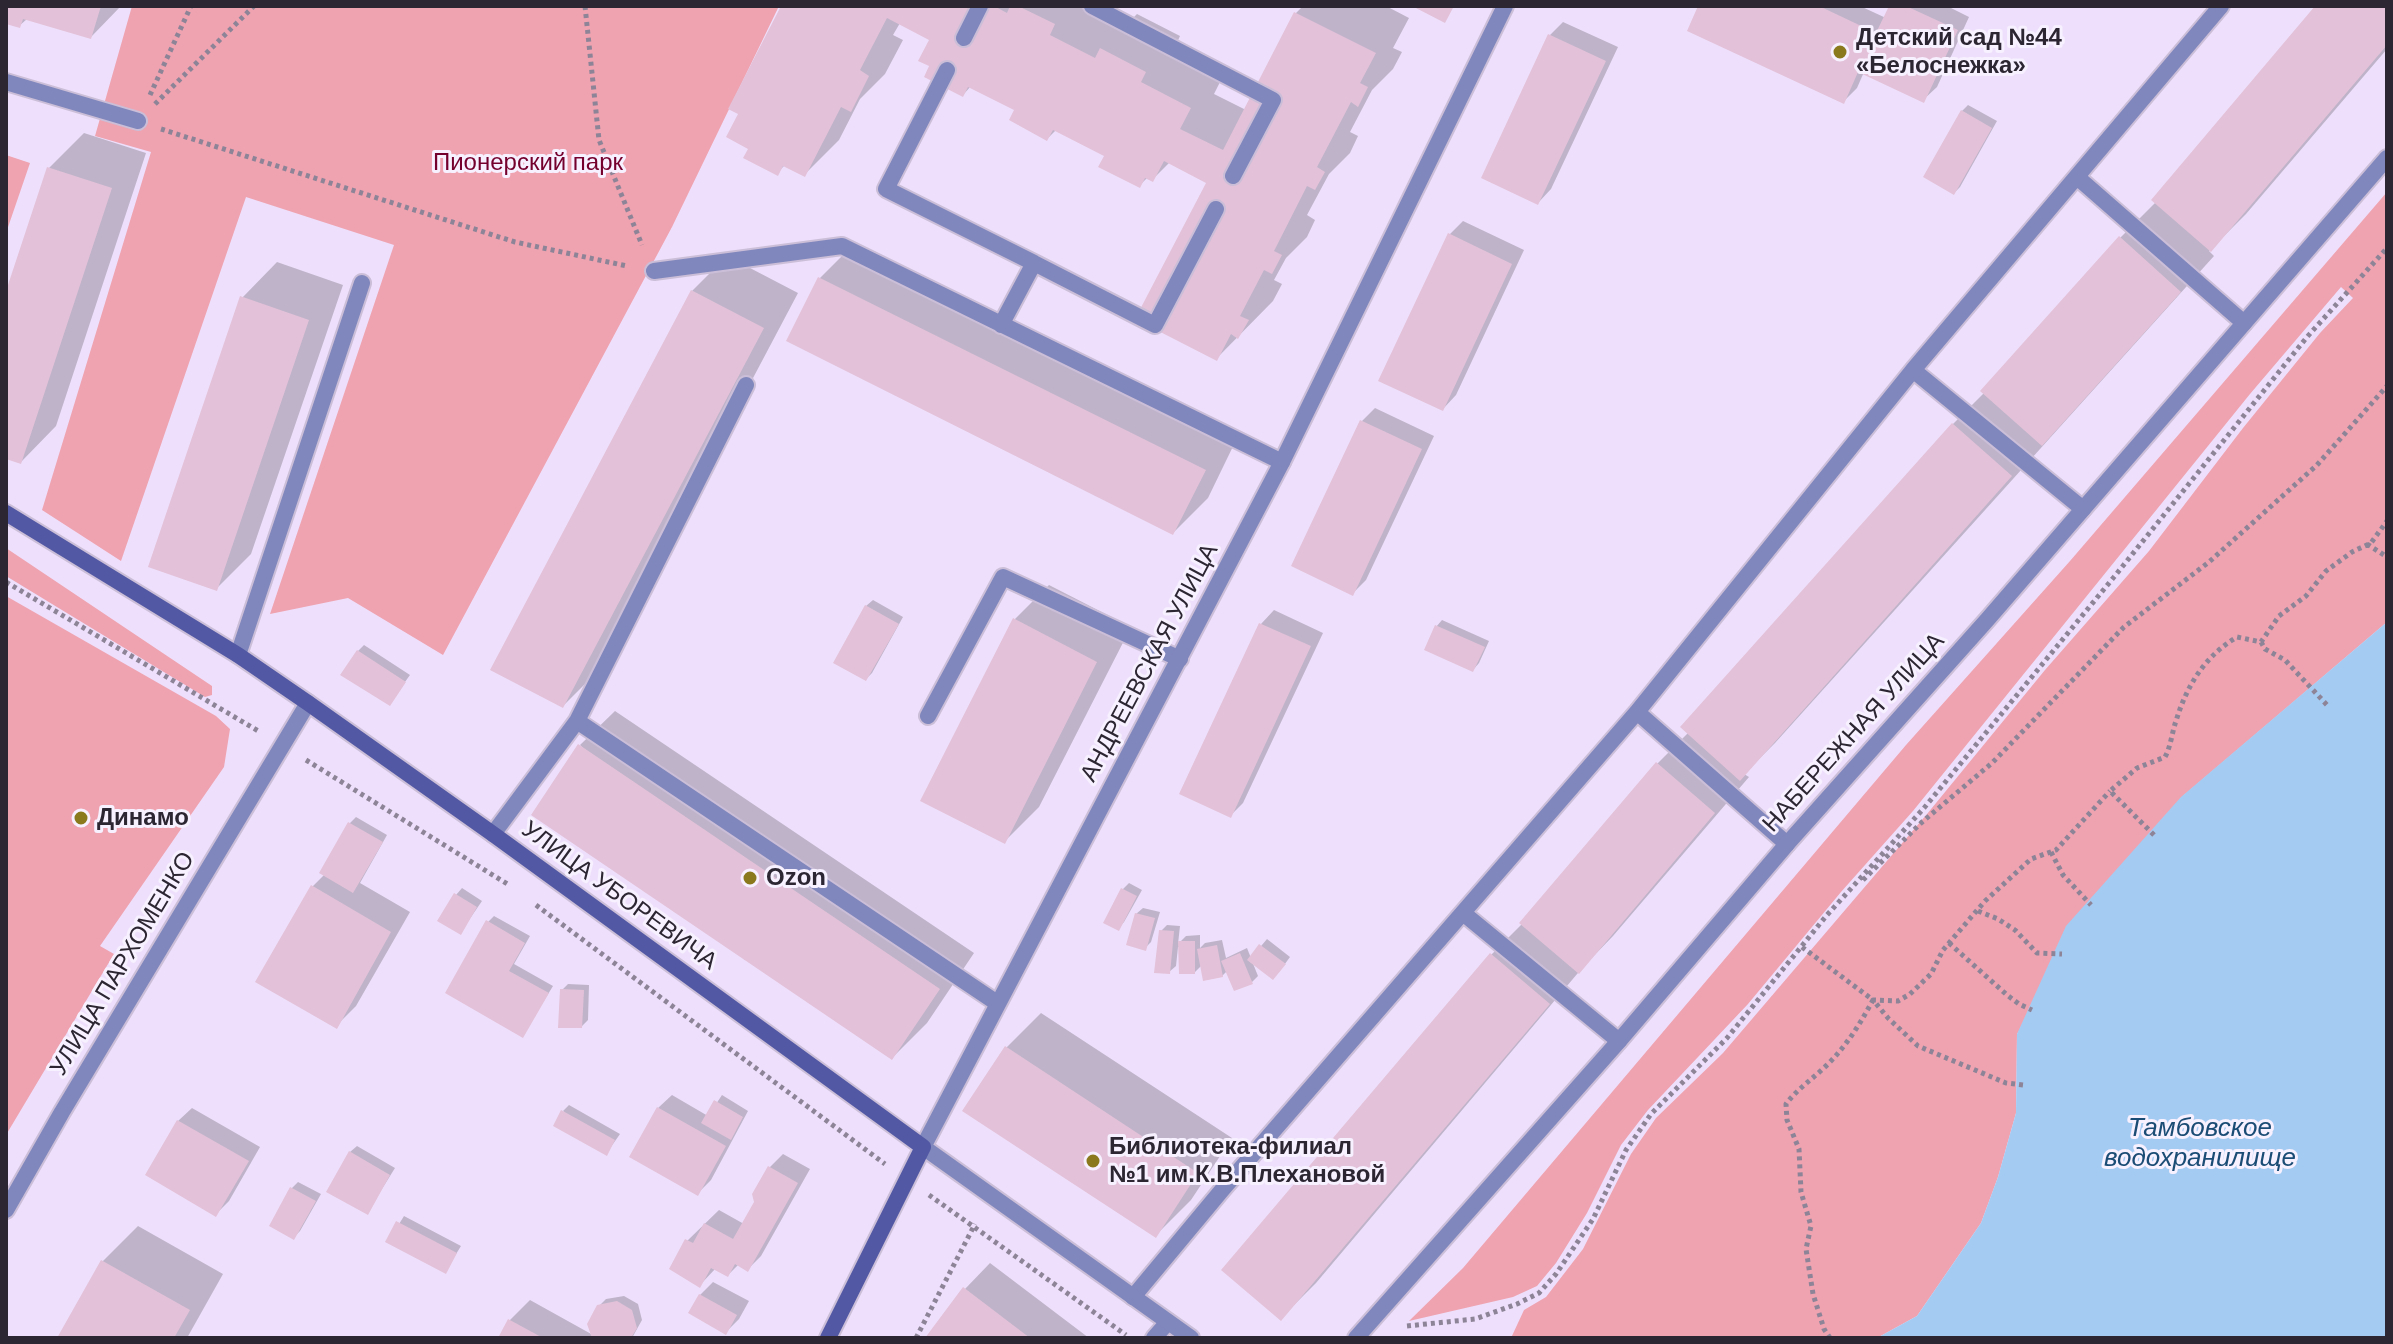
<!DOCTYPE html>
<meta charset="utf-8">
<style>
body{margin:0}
#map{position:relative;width:2393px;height:1344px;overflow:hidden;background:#eee0fc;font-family:Helvetica,sans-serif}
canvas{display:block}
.frame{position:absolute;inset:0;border:8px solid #2c2532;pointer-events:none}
</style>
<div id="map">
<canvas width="2393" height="1344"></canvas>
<div class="frame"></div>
</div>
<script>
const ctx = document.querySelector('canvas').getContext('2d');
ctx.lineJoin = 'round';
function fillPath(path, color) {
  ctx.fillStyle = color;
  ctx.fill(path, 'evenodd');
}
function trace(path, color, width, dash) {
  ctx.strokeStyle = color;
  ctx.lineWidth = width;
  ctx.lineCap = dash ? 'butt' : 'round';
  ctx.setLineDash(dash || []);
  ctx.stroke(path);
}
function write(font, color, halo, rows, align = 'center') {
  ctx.font = font + ' Helvetica,sans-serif';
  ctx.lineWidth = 6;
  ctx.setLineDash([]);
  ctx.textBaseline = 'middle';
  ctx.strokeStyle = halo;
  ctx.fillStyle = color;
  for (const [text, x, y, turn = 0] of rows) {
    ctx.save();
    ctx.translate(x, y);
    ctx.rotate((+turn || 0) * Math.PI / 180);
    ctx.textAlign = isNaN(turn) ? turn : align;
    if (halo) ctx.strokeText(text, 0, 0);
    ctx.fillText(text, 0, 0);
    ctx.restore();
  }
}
const green = new Path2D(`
 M132,6H779L672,227L443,655L348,598L270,614L394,245L246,197L121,561L42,510L151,152L95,136Z
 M6,155L30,163L6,233Z
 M2387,192V622L2182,797L2017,1034L2016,1113L1998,1177L1981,1223L1917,1316L1877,1338H1511L1524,1310L1546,1297L1583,1249L1631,1154L1656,1118L1723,1053L1927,814L2045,670L2149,551L2243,428L2320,333L2353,298L2341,287L2250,394L1913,811L1841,892L1748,1004L1648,1110L1621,1145L1587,1213L1556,1263L1537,1286L1513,1297L1409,1321L1463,1268L1906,745L2070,561Z
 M6,548L212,686V695L205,697L6,576Z
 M6,596L216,716L230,729L224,767L100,946L114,954L6,1135Z`);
const water = new Path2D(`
 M2387,622V1338H1877L1917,1316L1981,1223L1998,1177L2016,1113L2017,1034L2066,926L2181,797Z`);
const shadow = new Path2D(`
 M6,6H121L91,37L27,19L19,26L6,22Z
 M783,6H1096L1128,23L1137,14L1180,36L1175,47L1225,72L1214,94L1246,110L1296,13L1303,6H1386L1409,18L1393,48L1402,52L1393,69L1372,90L1350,132L1358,136L1350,153L1329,174L1307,215L1315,220L1307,237L1286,258L1274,280L1282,284L1273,301L1217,358L1209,182L1170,162L1153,179L1148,177L1139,186L1106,156L1056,130L1047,139L1017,109L971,86L963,95L932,66V39L900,23L893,35L903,40L885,74L860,99L839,140L804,175L785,165L777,173L750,148L741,113Z
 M1701,6H1860L1886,18L1891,6H1947L1969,17L1937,87L1923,100L1864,72L1857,88L1844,101Z
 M2318,6H2387V49L2246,214L2209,251L2214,256L1775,743L1744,774L1749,777L1613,936L1583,967L1316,1283L1281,1318L1223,1269L1492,954L1522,924L1657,764L1689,732L1683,727L1953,424L1985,392L2120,238L2156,202Z
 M1563,22L1618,47L1551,189L1538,203L1483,177L1550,35Z
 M1968,105L1997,121L1960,187L1954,193L1962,111Z
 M84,133L146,153L56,426L21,462L6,457V298L49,168Z
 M1463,221L1524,250L1456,395L1443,409L1450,234Z
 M855,243L1239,434L1208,498L1173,533L789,341L820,278Z
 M727,256L798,293L598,671L563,706L692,291Z
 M277,262L343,285L251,554L216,589L242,298Z
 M1375,408L1434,436L1366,580L1353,593L1362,421Z
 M1049,585L1131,627L1039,807L1004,842L1014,620Z
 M873,600L903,617L872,673L866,679V606Z
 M1274,610L1323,633L1243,803L1230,816L1181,793L1261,624Z
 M1442,620L1489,641L1479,663L1473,670L1436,627Z
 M364,645L410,675L389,704L358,651Z
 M615,711L974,953L927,1023L892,1058L580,745Z
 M356,817L387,835L360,883L410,912L356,1006L336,1026L312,887L325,874L350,823Z
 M1129,883L1142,890L1124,922L1118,929L1123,889Z
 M462,888L482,901L460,933L456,895Z
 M1143,908L1160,912L1151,942L1145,948L1136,914Z
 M494,916L530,936L514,964L553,986L523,1035L488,922Z
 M1167,925L1180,926L1178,944L1186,936L1200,935V948L1205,943L1222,940L1226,958L1247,948L1251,958L1267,939L1290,957L1279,972L1252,961L1258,976L1252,982L1227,971L1222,976L1202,965L1195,972L1180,947H1178L1176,966L1169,972L1161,931Z
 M568,984L589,985L588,1020L582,1026L562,990Z
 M1041,1013L1232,1138L1191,1200L1156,1235L1006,1048Z
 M672,1095L708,1116L722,1095L748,1111L711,1180L698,1193L658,1108Z
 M569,1105L620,1134L606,1154L563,1111Z
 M192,1108L260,1147L229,1201L216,1214L178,1121Z
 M357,1146L395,1168L367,1213L350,1152Z
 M783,1154L810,1169L761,1256L748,1269L739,1264L728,1275L716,1268L700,1285L687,1241L719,1210L744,1224L756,1202L770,1167Z
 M298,1182L321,1194L300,1231L294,1237L292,1188Z
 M404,1216L461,1246L445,1272L388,1242Z
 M138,1226L223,1274L187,1338H59L103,1261Z
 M990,1263L1089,1338H927L965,1289Z
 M713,1282L749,1301L739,1319L726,1332L700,1295Z
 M624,1296L638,1304L642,1320L632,1338H500L510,1320L530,1300L593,1335L599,1306L606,1299Z`);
const building = new Path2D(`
 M6,6H101L91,39L23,19L20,28L6,24Z
 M781,6H994L1007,13L1010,6H1018L1055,24L1050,35L1095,58L1100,48L1146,72L1141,82L1191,108L1180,129L1223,150L1294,12L1376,53L1360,83L1368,87L1358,107L1351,102L1317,167L1325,172L1315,190L1307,186L1274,251L1282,255L1272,274L1264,270L1240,316L1249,320L1238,339L1231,334L1217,361L1135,319L1206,183L1164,161L1153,182L1145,178L1140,188L1098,167L1104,156L1053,130L1047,141L1009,120L1014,110L968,87L963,97L924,77L929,66L918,61L929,40L887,18L860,70L869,76L851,112L841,107L805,177L783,166L778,176L743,158L748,149L726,137L738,114L728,109Z
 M1412,6H1454L1445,23Z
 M1698,6H1819L1876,33L1889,6H1906L1958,30L1924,103L1858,72L1844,104L1687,31Z
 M2315,6H2387V45L2211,252L2151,200Z
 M1548,34L1606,61L1538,205L1481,178Z
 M1961,110L1992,128L1954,195L1923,177Z
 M47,167L112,188L21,464L6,459V291Z
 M1448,233L1512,264L1443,411L1378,381Z
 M2119,236L2181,292L2042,446L1980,391Z
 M818,277L1206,470L1173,535L786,341Z
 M691,290L764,328L563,708L490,670Z
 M240,296L309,320L217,591L148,567Z
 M1360,420L1422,449L1353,596L1291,566Z
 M1952,423L2012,476L1740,781L1680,727Z
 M865,605L899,624L866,681L833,663Z
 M1013,618L1097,662L1005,844L920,801Z
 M1259,623L1311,646L1231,818L1179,794Z
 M1435,625L1485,647L1473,672L1424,650Z
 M357,650L406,682L390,706L340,675Z
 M578,744L940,989L892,1060L531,815Z
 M1656,762L1715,813L1579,974L1519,923Z
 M348,822L383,842L353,893L319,873Z
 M311,885L391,932L337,1029L255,982Z
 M1121,888L1137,896L1119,931L1103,923Z
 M454,893L477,907L461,935L437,921Z
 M1135,913L1155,918L1146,951L1126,945Z
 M486,920L525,943L509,971L549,993L523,1038L445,993Z
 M1159,930L1174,931L1170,974L1154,973Z
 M1178,941H1195V974H1179Z
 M1259,944L1286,964L1273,980L1247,960Z
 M1217,945L1223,977L1203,981L1197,949Z
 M1240,953L1253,984L1234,991L1221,961Z
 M1490,953L1550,1004L1281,1321L1221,1270Z
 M560,989L584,990L582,1028H558Z
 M1005,1046L1198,1173L1156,1238L962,1111Z
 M714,1100L743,1117L731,1140L701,1123Z
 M657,1107L726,1146L698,1196L629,1157Z
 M561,1110L615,1140L607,1156L553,1126Z
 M177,1120L249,1161L216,1217L145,1175Z
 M349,1151L390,1175L368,1215L326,1192Z
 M768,1166L798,1183L748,1272L735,1264L728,1277L711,1268L700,1288L669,1269L685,1239L693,1243L704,1223L733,1239L754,1202L752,1194Z
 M290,1187L316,1201L294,1240L269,1226Z
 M396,1221L457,1253L446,1274L385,1242Z
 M101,1260L190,1310L174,1338H57Z
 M963,1287L1030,1338H925Z
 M699,1294L737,1315L726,1335L688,1313Z
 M617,1301L632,1310L637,1328L631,1338H592L587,1324L597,1305Z
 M508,1319L543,1338H498Z`);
const path = new Path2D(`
 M585,6L599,140L642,245
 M150,95L191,6
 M155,104L254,6
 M161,129L515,242L627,266
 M2367,544L2387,557
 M6,582L260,732
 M2261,642L2265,649L2285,660L2327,705
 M306,760L509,885
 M2154,835L2110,791L2137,768L2165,757C2171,746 2172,732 2176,721C2187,685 2205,656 2237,637L2261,642L2279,616L2306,596L2326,571L2352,552L2371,543L2387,521
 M2051,852L2063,875L2091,905
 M1863,880L1921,823L1992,763L2124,627L2209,562L2317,465L2387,386
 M536,905L885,1164
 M1978,911L1998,919L2015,930L2037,953L2062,954
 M1949,943L2007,995L2019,1004L2032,1010
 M1802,947L1873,1000C1860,1024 1847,1045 1828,1064C1814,1078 1797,1089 1786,1104L1787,1120L1799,1149L1801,1192L1811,1226L1806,1249L1813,1294L1824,1329L1830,1338
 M2023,1085L2006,1083L1918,1046L1888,1018L1873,1000L1898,1001L1910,994L1931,974L1943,950L1985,901L2031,859L2056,850L2110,791
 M929,1195L1126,1335
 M1407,1326L1475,1319L1517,1304L1539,1293L1556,1274L1593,1219L1626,1150L1651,1114L1727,1038L1827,915L1924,808L2114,577L2307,337L2387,248
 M916,1338L975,1224`);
const lane = new Path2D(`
 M1092,6L1273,100L1233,176
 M964,38L980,6
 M947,70L886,189L1034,263L1001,325
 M6,82L138,121
 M2077,177L2244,323
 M1034,263L1155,325L1216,209
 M654,271L842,246L1282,462
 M1913,370L2083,509
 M238,655L362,283
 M1637,712L1787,844
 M928,716L1003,577L1180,659
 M577,721L746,385
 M493,834L577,721L997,1003
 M1463,913L1619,1041
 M1133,1297L1222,1190L1637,712L1913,370L2221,6
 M1154,1338L1168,1322`);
const street = new Path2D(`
 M6,1210L62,1112L308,703
 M1191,1338L923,1147L1282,462L1505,6
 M1356,1338L1619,1041L1787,844L1987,620L2387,158`);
const secondary = new Path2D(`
 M6,513L238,655L308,703L493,834L923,1147L828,1338`);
const markers = [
 [1840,52,8,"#8b791e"],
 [81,818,8,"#8b791e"],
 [750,878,8,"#8b791e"],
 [1093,1161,8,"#8b791e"]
];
const poiNames = [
 ["Детский сад №44",1856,38],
 ["«Белоснежка»",1856,66],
 ["Динамо",97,818],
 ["Ozon",766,878],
 ["Библиотека-филиал",1109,1147],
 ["№1 им.К.В.Плехановой",1109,1175]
];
const parkNames = [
 ["Пионерский парк",528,163]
];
const streetNames = [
 ["АНДРЕЕВСКАЯ УЛИЦА",1150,663,-62],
 ["НАБЕРЕЖНАЯ УЛИЦА",1854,733,-48],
 ["УЛИЦА УБОРЕВИЧА",619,896,36],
 ["УЛИЦА ПАРХОМЕНКО",123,964,-59]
];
const waterNames = [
 ["Тамбовское",2200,1129],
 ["водохранилище",2200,1159]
];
fillPath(green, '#efa3b0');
fillPath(water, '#a4ccf3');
fillPath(shadow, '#0003');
fillPath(building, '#e3c1d8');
trace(lane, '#cbbed8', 20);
trace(street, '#cbbed8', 20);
trace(secondary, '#cbbed8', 20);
trace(path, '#8e8498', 5, [4, 4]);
trace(lane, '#8087bc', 16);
trace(street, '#8087bc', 16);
trace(secondary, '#5258a3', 16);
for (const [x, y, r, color] of markers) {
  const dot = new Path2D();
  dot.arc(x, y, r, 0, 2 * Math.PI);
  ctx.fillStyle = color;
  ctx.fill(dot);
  trace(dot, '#f7f0fe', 3);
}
write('bold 24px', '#2c2532', '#f7f0fe', poiNames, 'left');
write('24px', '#74002e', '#f7f0fe', parkNames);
write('24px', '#2c2532', '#f7f0fe', streetNames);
write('italic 26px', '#1b4c75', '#f7f0fe', waterNames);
</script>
